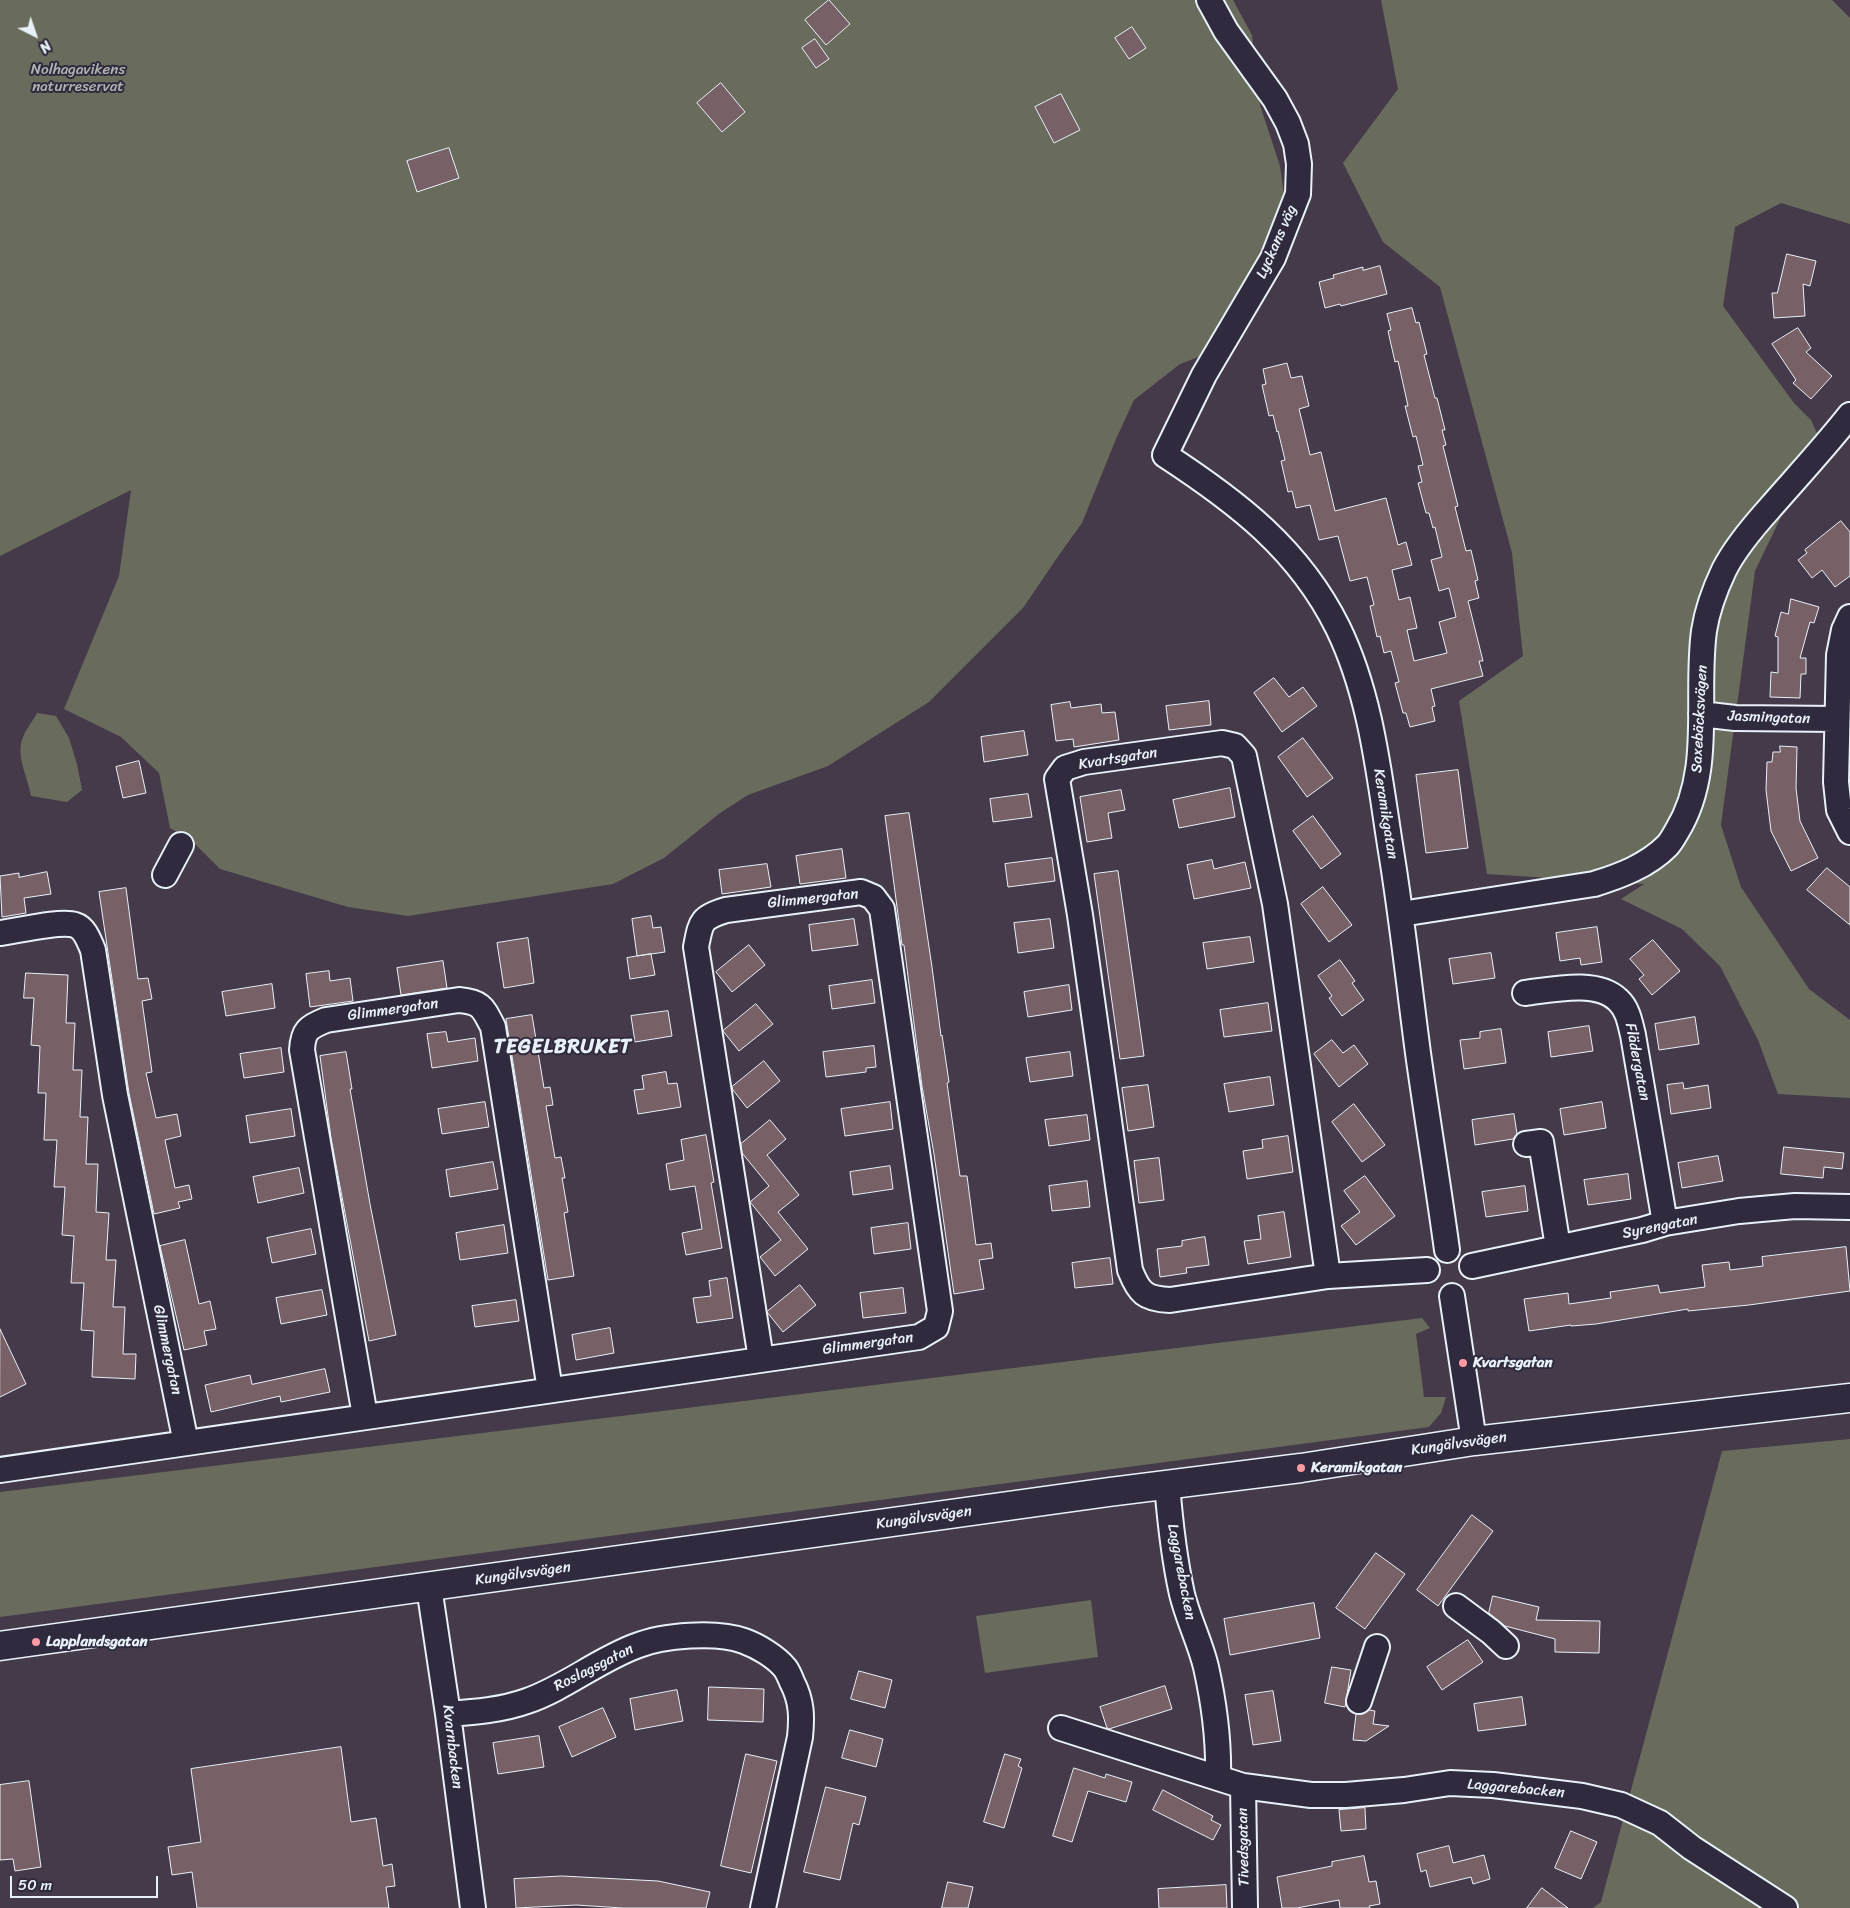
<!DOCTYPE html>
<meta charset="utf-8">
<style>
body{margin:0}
#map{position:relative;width:1850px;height:1908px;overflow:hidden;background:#453a49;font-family:Sriracha,sans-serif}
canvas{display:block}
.north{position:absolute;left:10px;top:10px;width:50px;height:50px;-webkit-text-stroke:4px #2f2a3d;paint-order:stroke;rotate:139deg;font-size:14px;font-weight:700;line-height:20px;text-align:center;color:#e8f1f8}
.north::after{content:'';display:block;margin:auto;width:18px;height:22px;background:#e8f1f8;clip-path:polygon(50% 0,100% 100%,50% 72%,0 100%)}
.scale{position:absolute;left:10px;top:1876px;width:148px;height:22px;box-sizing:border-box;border:2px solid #e8f1f8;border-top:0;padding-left:6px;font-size:15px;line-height:18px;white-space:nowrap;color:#e8f1f8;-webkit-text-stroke:4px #2f2a3d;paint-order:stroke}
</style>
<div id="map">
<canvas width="1850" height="1908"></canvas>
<div class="north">N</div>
<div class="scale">50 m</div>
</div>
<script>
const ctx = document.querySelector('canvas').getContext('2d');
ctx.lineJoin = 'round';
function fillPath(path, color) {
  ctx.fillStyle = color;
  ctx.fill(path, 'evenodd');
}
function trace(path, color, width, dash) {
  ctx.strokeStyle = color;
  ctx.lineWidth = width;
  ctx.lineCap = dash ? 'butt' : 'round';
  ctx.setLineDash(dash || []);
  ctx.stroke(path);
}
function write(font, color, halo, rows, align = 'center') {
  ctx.font = font + ' Sriracha,sans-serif';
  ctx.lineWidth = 4;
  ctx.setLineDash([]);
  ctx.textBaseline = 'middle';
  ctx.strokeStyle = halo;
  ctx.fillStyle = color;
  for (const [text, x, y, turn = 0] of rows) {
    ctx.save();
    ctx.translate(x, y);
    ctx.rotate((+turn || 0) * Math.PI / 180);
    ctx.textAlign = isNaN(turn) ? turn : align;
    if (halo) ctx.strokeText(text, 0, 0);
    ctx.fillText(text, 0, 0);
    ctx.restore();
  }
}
const green = new Path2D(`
 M0,0H1233L1252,35L1260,105L1280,166L1286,209L1259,272L1201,356L1180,364L1134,400L1116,439L1082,523L1059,555L1023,608L929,702L828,766L748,795L720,813L664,858L613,884L408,916L348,907L220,869L191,840L170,828L159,773L121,737L64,709L119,576L131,490L0,556Z
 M1381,0H1832L1850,18V224L1781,203L1735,227L1723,306L1794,403L1811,420L1819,438L1755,571L1721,825L1741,887L1809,989L1850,1020V1098L1778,1094L1758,1040L1720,966L1682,929L1621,899L1644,884L1487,874L1459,701L1523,656L1512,553L1440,287L1383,242L1343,163L1398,89Z
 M37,713L56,716L69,738L77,764L82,790L67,802L31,796C28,777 15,756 23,737C26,729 33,721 37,713Z
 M1422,1318L1430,1328L1416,1334L1424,1397H1446L1441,1413L1429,1427L0,1617V1492Z
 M1850,1439V1908H1593L1601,1902L1722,1451Z
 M1091,1600L1098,1657L985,1673L976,1616Z`);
const building = new Path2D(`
 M829,0L850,24L826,45L805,20Z
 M1132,27L1146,48L1129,59L1115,38Z
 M815,39L829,59L816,68L802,48Z
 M721,83L745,112L722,132L697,103Z
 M1061,94L1080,130L1054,143L1035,107Z
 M449,148L459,178L417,192L407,161Z
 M1787,254L1816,261L1810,286L1803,284L1805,316L1774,318L1772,293H1777Z
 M1380,266L1387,294L1341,306L1340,304L1325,308L1319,282L1334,278L1333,275L1363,267V270Z
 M1412,308L1416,323L1419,322L1427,354L1424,355L1435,398H1437L1445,430H1442L1446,445L1443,446L1458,506L1455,507L1466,551L1471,550L1478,580L1475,581L1479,598L1468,601L1483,661H1479L1483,676L1431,689L1435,706L1432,707L1435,721L1410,727L1406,713H1403L1395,683L1399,682L1391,651L1384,653L1380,636L1377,637L1370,606L1374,605L1367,577L1350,581L1338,536L1319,540L1310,505L1296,508L1292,491L1288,492L1281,461L1285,460L1278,431L1277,432L1273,415L1269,416L1262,385L1266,384L1263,369L1287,363L1291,378L1302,376L1309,406L1299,409L1303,425L1310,455L1321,452L1335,511L1386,498L1398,545L1406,542L1412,565L1392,570L1399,600L1410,597L1417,628L1407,630L1414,661L1447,653L1439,622L1456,617L1449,588L1439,591L1431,560L1442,557L1435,527L1433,528L1429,513H1426L1418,483L1422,482L1418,466L1423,465L1416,436L1413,437L1405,406H1408L1398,361L1395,362L1388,331L1391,330L1387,314Z
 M1798,328L1811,348L1806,352L1832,376L1811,399L1793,383L1796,380L1772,344Z
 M1841,521L1850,532V576L1835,587L1822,570L1812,578L1798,560L1807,553L1805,550Z
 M1791,599L1819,607L1814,623L1810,622L1800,658H1806V674H1801L1800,698L1770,697L1771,672L1778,673V637L1775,636L1781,612L1788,614Z
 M1274,678L1289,697L1303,687L1317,706L1282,732L1254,693Z
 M1209,701L1211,725L1169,730L1166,706Z
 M1070,702L1071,708L1101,704L1102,713L1115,712L1119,740L1074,747L1073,739L1056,741L1051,705Z
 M1024,731L1028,755L984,762L981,737Z
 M1303,738L1333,778L1307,797L1278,757Z
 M1780,746L1797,747L1796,788L1800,821L1818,858L1791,871L1771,831L1766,790L1767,762H1772L1773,752H1780Z
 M139,761L146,793L123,798L116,767Z
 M1458,770L1468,848L1426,853L1416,775Z
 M1230,788L1235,817L1179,828L1173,800Z
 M1121,790L1125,810L1108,813L1112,838L1087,842L1080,797Z
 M1028,794L1032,817L993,822L990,799Z
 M909,813L932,967L941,1036L942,1035L949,1082L947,1083L960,1176H967L976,1245L991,1243L993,1258L979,1260L984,1289L954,1294L934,1154L922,1086L904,945H902L885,816Z
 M1313,816L1341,854L1321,869L1293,831Z
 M842,849L846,878L800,884L796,856Z
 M1052,858L1055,881L1008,887L1005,864Z
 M1212,860L1214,869L1245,862L1251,888L1194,899L1187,865Z
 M767,864L771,887L722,894L719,870Z
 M1827,868L1850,887V925L1807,890Z
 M1118,871L1144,1056L1120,1059L1094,874Z
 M47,872L51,894L24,898L26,913L2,917L0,876L19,873V877Z
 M1323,887L1352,925L1329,942L1301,904Z
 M126,888L138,979L148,978L152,999L142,1001L152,1072L146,1073L156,1118L177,1114L181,1136L165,1140L175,1188L189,1185L192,1199L178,1202L180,1208L154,1214L129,1093L99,892Z
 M651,916L653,928L661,927L665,952L637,956L632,919Z
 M854,919L858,945L812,951L809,925Z
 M1050,919L1054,948L1018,953L1014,923Z
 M1597,927L1602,962L1581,965L1580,958L1560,961L1556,933Z
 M1250,937L1254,962L1207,969L1203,943Z
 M528,938L534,983L504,988L497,943Z
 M1653,940L1680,971L1652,995L1639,979L1644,975L1630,959Z
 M749,945L765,965L732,992L716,972Z
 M1491,953L1495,978L1453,984L1449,959Z
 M651,954L655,975L630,979L627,958Z
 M1340,960L1355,981L1352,983L1364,1000L1342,1016L1329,998L1332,996L1318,976Z
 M443,961L447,988L401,995L397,968Z
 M329,971L330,981L350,978L353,1001L310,1007L306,974Z
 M26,973L68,975L66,1023H75L73,1070H82L80,1117H88L86,1164H98L96,1212L109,1213L106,1260H116L113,1307H125L123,1354H136L135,1379L92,1377L94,1331L81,1330L84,1283H71L74,1236L62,1235L65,1187H54L57,1140H44L46,1093H38L40,1046L31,1045L34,998H24Z
 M872,980L875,1003L832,1009L829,986Z
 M272,984L275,1008L226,1016L222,992Z
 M1069,985L1072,1010L1028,1017L1024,992Z
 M1268,1003L1272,1031L1224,1037L1220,1010Z
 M756,1004L773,1024L739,1051L723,1031Z
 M668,1011L672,1036L635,1042L631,1016Z
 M532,1015L544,1088L550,1087L553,1105L546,1106L555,1158L561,1157L565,1178H562L568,1212L564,1213L574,1276L548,1280L506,1019Z
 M1695,1017L1699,1044L1659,1050L1655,1024Z
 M1589,1026L1593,1051L1551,1057L1548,1032Z
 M1501,1029L1506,1063L1464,1069L1460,1040L1480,1038V1032Z
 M446,1032L448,1042L475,1038L478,1061L432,1068L427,1034Z
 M1332,1040L1343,1053L1354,1045L1368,1064L1339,1087L1314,1054Z
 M874,1046L876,1067L866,1068V1072L826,1077L823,1052Z
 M281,1048L284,1072L244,1078L240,1054Z
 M346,1052L352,1089H350L370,1204L396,1335L369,1341L331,1138L320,1056Z
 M1070,1052L1073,1076L1030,1082L1026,1058Z
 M764,1061L780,1081L747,1108L733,1090L732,1087Z
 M666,1072L668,1084L677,1083L681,1107L638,1114L634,1090L644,1089L642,1076Z
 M1270,1077L1274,1105L1229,1112L1224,1084Z
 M1683,1083L1684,1089L1708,1085L1711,1108L1671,1114L1667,1085Z
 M1148,1085L1154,1127L1128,1131L1122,1088Z
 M485,1102L489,1127L442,1134L438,1109Z
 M890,1102L893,1129L845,1136L841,1109Z
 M1602,1102L1606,1128L1564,1135L1560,1109Z
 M1354,1104L1385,1145L1362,1162L1332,1122Z
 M291,1109L295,1136L250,1143L246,1116Z
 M1514,1114L1517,1134L1513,1139L1475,1145L1472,1120Z
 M1087,1115L1090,1140L1049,1146L1045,1120Z
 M770,1120L786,1139L767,1155L799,1195L778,1212L808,1249L775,1276L760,1257L781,1240L750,1202L769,1186L742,1153L741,1144Z
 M706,1135L714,1182L711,1183L722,1248L686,1255L682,1233L702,1229L695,1186L670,1190L666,1164L684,1160L681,1140Z
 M1288,1136L1293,1172L1247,1179L1243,1151L1263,1148L1262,1140Z
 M1784,1147L1844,1153L1842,1169L1824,1167L1823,1178L1781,1174Z
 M1718,1156L1723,1181L1682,1188L1678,1163Z
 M1159,1158L1164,1200L1139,1203L1134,1161Z
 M493,1162L498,1189L450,1197L446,1170Z
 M890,1166L893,1189L853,1195L850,1172Z
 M299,1168L304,1193L258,1203L253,1177Z
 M1628,1174L1631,1199L1588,1205L1584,1180Z
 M1365,1176L1395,1216L1356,1245L1341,1226L1360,1212L1344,1191Z
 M1087,1181L1090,1207L1052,1211L1049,1186Z
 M1525,1186L1528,1211L1486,1217L1482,1192Z
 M1284,1212L1291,1257L1248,1264L1244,1241L1261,1239L1258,1216Z
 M908,1223L911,1249L874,1254L871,1228Z
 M504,1225L508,1253L460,1260L456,1233Z
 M311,1229L316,1254L272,1263L267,1238Z
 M1205,1237L1209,1265L1186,1268L1187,1273L1160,1277L1157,1249L1182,1246V1241Z
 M185,1240L199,1304L210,1301L216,1329L204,1331L207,1345L184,1350L160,1246Z
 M1846,1247L1850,1291L1749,1305L1688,1311V1309L1596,1324L1571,1326V1325L1529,1331L1524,1299L1568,1293L1569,1304L1611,1298L1610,1292L1658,1285L1660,1293L1705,1287L1702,1265L1729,1262L1730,1270L1763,1266L1762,1257Z
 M1110,1258L1113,1284L1075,1288L1072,1263Z
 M727,1278L733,1318L697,1323L693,1298L711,1296L709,1281Z
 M800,1285L816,1305L783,1332L767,1312Z
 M903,1288L906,1313L863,1318L860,1293Z
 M322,1290L327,1315L281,1324L276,1298Z
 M516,1300L519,1321L475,1327L472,1306Z
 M610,1328L614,1353L576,1360L572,1335Z
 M0,1329L26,1384L0,1397Z
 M325,1369L330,1392L281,1402L280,1396L211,1412L205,1385L250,1375L252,1384Z
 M1472,1515L1493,1531L1438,1606L1417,1590Z
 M1376,1553L1405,1574L1365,1629L1336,1608Z
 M1493,1596L1539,1607L1536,1620L1600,1621L1599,1653L1555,1652V1639L1505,1626L1489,1613Z
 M1314,1603L1320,1638L1230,1655L1224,1619Z
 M1468,1640L1483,1662L1442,1690L1427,1667Z
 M1332,1667L1351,1670L1345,1707L1325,1703Z
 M859,1671L892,1680L885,1708L851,1699Z
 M1165,1686L1172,1709L1109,1729L1107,1728L1100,1707Z
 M709,1687L764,1689L763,1722L708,1720Z
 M677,1690L683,1721L635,1730L630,1699Z
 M1273,1691L1281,1741L1253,1745L1245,1695Z
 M1522,1697L1526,1725L1478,1731L1474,1704Z
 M603,1708L616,1737L572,1757L559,1727Z
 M1369,1710L1375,1711L1373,1724L1389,1726L1366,1741L1353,1740L1356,1714H1362Z
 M850,1730L883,1739L876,1767L842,1758Z
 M539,1736L544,1767L498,1774L493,1743Z
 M341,1747L351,1822L376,1818L383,1866L392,1864L395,1886L386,1887L389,1908H197L192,1872L172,1875L168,1847L201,1842L191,1769Z
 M746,1754L777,1761L751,1873L721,1866Z
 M1005,1754L1021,1759L1018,1766L1022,1768L1004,1828L984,1822Z
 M1074,1768L1105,1778L1106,1774L1132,1782L1126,1802L1088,1791L1072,1842L1053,1836Z
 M29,1781L41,1867L15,1871L13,1859L0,1860V1785Z
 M826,1787L866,1797L859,1825L853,1823L840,1880L804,1872Z
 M1163,1790L1213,1816L1211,1820L1221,1825L1213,1840L1153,1810Z
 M1365,1808L1366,1829L1341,1831L1339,1810Z
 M1571,1831L1597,1842L1581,1879L1555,1868Z
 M1449,1846L1453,1863L1484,1855L1490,1879L1473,1884L1471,1877L1430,1887L1426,1870L1421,1872L1417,1854Z
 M1364,1856L1369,1882L1376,1881L1380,1904L1369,1906L1370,1908H1340L1339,1900L1297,1908H1282L1277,1877L1332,1866V1862Z
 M562,1876L658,1881L710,1892L706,1908H623L576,1905L516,1908L514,1879Z
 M948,1882L973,1887L968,1908H942Z
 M1226,1885L1227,1908H1159L1158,1889Z
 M1542,1888L1568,1908H1527Z`);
const minor = new Path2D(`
 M1209,0L1226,31L1275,99L1288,123L1296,144L1299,164L1298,194L1273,258L1204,375L1165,455C1237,502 1299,549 1338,628C1372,698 1379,776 1391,851C1402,918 1409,985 1418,1053C1427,1118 1438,1184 1447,1250
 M1850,617L1844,630L1839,655L1836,782L1839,810L1850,832
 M1701,714L1735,718L1837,719
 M165,875L181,845
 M1401,914L1594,884C1620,876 1647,866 1667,846C1671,842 1674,836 1677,831C1714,771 1695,697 1704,631C1707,611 1715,589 1724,570C1735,548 1752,528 1769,509C1796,478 1824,448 1850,415
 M0,933C17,931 61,920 75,925C85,928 89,941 93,950L115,1095L186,1443
 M1525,993C1551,990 1597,979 1618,1000C1628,1009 1630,1023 1633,1035L1665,1223
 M1526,1144L1541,1142L1558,1247
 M1472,1266L1642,1230L1665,1223L1739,1211L1795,1206L1850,1207
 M1328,1276L1275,904L1244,756L1235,746L1222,743L1084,762L1065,768L1057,779L1080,915L1130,1270C1139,1293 1145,1299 1170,1300L1328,1276L1427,1270
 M1452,1296L1474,1441
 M365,1416L302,1050C303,1031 308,1027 326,1020L459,1000C482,1002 483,1008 493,1027L550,1390
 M0,1470L919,1337L936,1327L940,1311L882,909L873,897L861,892L726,910C700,918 701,922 696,947L761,1359
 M1167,1484C1170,1521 1174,1558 1182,1594C1188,1619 1200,1642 1206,1667C1214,1703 1219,1740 1218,1777
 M429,1587L448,1714L473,1908
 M1456,1606L1491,1632L1506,1646
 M1359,1701L1377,1647
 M448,1714C475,1712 502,1710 527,1701C565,1688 598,1660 636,1646C663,1635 717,1631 744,1641C758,1646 776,1657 785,1668C788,1672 790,1677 792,1682C802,1701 802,1717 800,1737L763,1908
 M1061,1728L1243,1786L1311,1795H1346L1404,1790L1450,1783L1493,1785L1582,1796L1621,1805L1660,1823L1692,1848L1785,1908
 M1243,1786L1245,1908`);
const major = new Path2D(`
 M0,1646L1109,1492L1301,1468L1474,1441L1850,1398`);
const markers = [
 [1463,1363,5,"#ff9aa2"],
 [1301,1468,5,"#ff9aa2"],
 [36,1642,5,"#ff9aa2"]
];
const parkNames = [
 ["Nolhagavikens",78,70],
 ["naturreservat",78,87]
];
const streetNames = [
 ["Lyckans väg",1277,242,-66],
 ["Jasmingatan",1769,718,2],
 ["Saxebäcksvägen",1700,719,-87],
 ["Kvartsgatan",1118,759,-9],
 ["Keramikgatan",1385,814,81],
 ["Glimmergatan",813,899,-6],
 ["Glimmergatan",393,1010,-8],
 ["Flädergatan",1637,1062,79],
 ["Syrengatan",1660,1227,-11],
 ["Glimmergatan",868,1344,-8],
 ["Glimmergatan",167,1350,78],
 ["Kungälvsvägen",1459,1444,-8],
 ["Kungälvsvägen",924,1518,-8],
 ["Laggarebacken",1181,1572,79],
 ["Kungälvsvägen",523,1574,-8],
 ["Roslagsgatan",594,1668,-27],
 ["Kvarnbacken",452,1747,83],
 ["Laggarebacken",1516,1789,5],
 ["Tivedsgatan",1244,1847,-91]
];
const poiNames = [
 ["Kvartsgatan",1473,1363],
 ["Keramikgatan",1311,1468],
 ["Lapplandsgatan",46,1642]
];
const districtNames = [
 ["TEGELBRUKET",563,1048]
];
fillPath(green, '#696b5c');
fillPath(building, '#776166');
trace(building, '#e8f1f8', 1);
trace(minor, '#e8f1f8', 28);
trace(major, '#e8f1f8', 31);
trace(minor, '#2f2a3d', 24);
trace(major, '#2f2a3d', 28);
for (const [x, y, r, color] of markers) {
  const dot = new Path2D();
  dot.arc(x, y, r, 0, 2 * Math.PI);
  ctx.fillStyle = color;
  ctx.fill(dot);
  trace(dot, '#2f2a3d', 2);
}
write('15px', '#afb5b2', '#2f2a3d', parkNames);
write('15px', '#e8f1f8', '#2f2a3d', streetNames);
write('bold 15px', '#e8f1f8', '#2f2a3d', poiNames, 'left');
ctx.letterSpacing = '1px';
write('bold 20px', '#e8f1f8', '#2f2a3d', districtNames);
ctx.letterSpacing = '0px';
</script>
